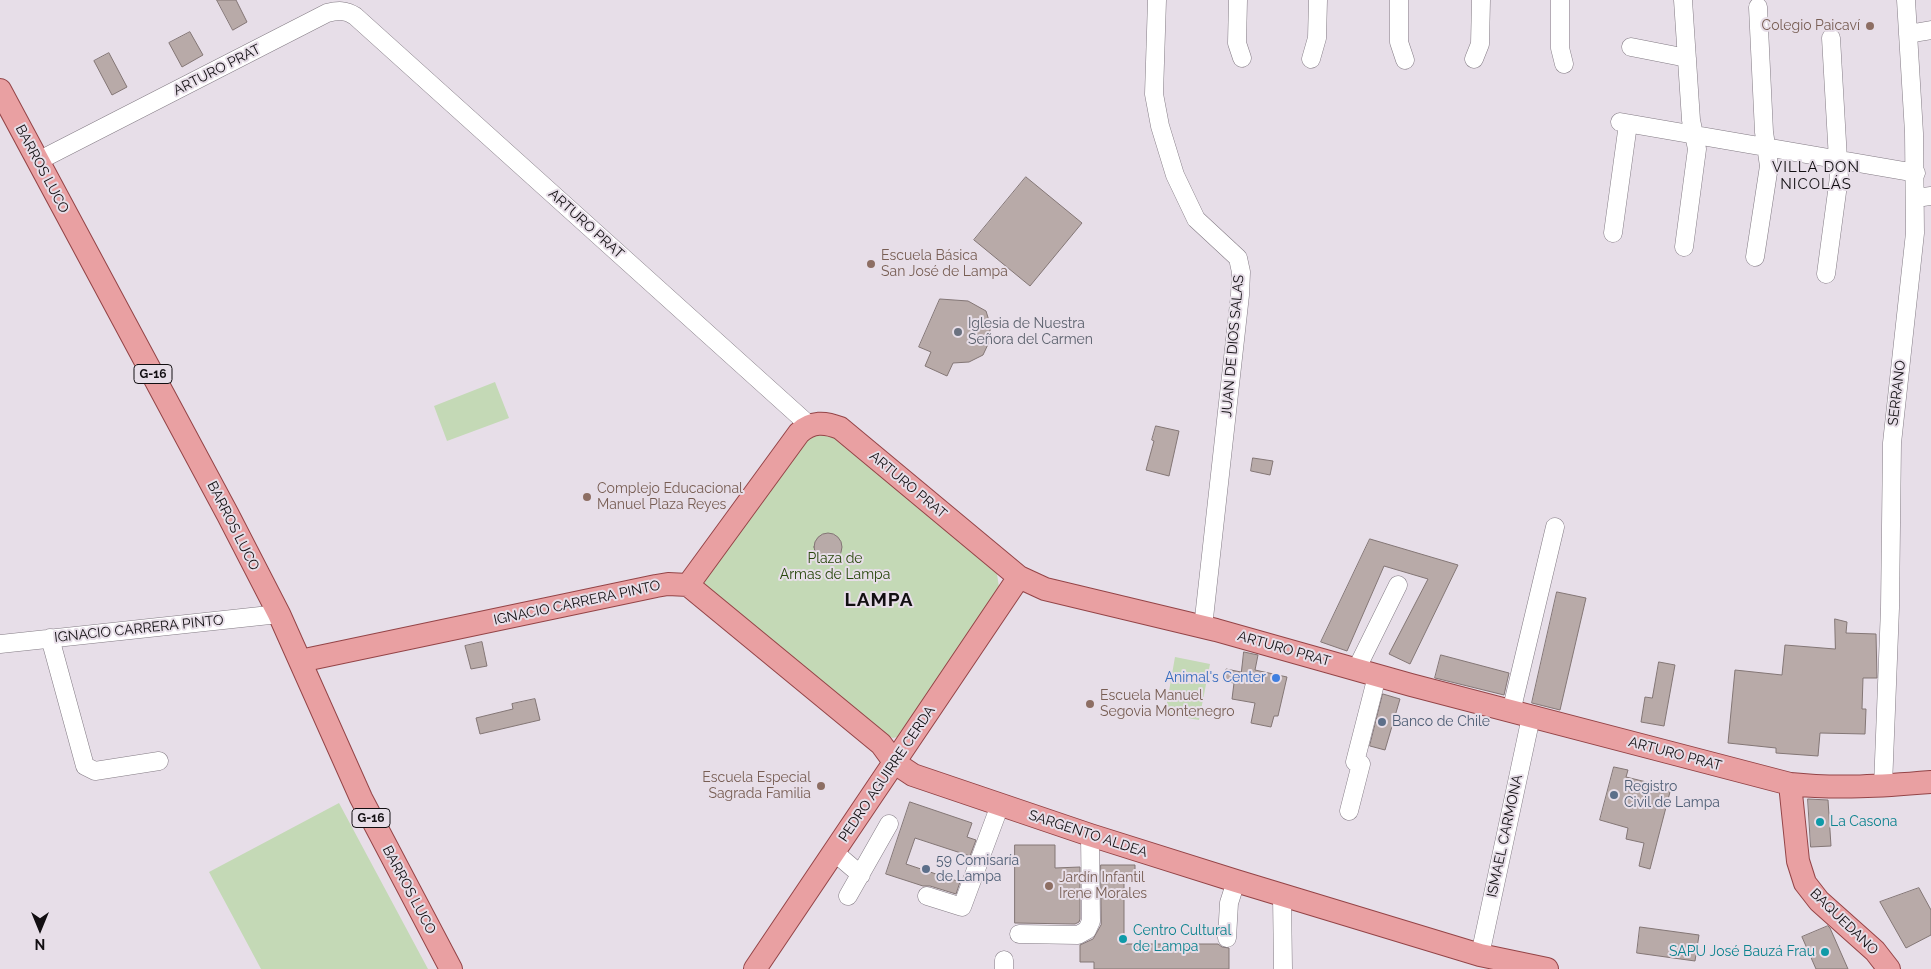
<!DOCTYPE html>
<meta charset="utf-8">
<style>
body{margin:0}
#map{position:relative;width:1931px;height:969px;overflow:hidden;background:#e7dee8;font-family:Raleway,sans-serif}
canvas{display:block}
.north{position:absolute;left:15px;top:904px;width:50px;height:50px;-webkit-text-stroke:4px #e7dee8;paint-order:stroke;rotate:180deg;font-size:14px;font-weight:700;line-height:20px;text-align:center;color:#120f12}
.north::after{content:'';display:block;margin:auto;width:18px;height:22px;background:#120f12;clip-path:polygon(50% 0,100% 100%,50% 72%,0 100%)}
</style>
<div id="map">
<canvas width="1931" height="969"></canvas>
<div class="north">N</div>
</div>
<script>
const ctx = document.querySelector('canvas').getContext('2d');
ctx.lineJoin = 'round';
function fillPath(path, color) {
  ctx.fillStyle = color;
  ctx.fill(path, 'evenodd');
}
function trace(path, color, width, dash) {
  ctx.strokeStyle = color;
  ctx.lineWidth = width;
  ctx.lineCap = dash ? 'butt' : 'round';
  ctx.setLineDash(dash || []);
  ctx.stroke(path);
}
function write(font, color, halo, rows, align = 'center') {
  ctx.font = font + ' Raleway,sans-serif';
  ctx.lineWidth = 4;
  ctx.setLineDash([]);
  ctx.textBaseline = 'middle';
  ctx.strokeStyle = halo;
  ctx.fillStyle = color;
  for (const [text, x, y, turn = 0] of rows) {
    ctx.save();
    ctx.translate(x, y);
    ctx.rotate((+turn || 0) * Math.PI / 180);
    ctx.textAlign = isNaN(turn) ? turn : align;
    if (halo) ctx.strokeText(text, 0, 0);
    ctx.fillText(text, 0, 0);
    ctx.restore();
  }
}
const green = new Path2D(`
 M495,382L509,418L447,441L434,406Z
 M831,433L997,574L999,587L901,736L893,738L878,732L704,590L700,578L805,438Z
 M1175,657L1210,664L1199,720L1165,714Z
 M339,803L428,969H261L209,872Z`);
const building = new Path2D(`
 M217,0H236L247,22L233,30Z
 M190,32L203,55L182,67L169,43Z
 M109,53L127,87L112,95L94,61Z
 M1026,177L1082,223L1030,286L974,240Z
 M940,299L968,301L986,311L990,324V340L983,355L969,362L953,363L947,376L925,366L931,352L919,347Z
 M1156,426L1179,431L1169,476L1146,470L1154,441L1152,440Z
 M1253,458L1273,461L1270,475L1251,471Z
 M814 547a14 14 0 1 1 28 0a14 14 0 1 1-28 0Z
 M1370,539L1458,565L1410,664L1389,654L1428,579L1384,566L1347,651L1321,642Z
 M1557,592L1586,598L1560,710L1532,703Z
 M1835,619L1847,622L1846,633L1876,634L1877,678H1863L1862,709H1866L1865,734L1820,733L1818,756L1776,753V748L1728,743L1735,670L1782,675L1785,645L1835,649Z
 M482,642L487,666L471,669L465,646Z
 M1244,652L1258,655L1255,670L1287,677L1278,716H1274L1271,727L1251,723L1255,703L1232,699L1234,683L1223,681L1226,669L1241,672Z
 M1441,655L1509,673L1504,695L1435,678Z
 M1659,662L1675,665L1664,726L1641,722L1645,697L1652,698Z
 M1383,694L1400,699L1385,750L1370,746Z
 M535,699L540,720L480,734L476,718L513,709L512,704Z
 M1614,767L1628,770L1626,777L1671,788L1650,869L1639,866L1644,843L1626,839L1628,828L1600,820Z
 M1808,799L1828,800L1831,846L1811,847Z
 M910,802L972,823L967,837L976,840L970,856L915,838L906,864L960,882L956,894L930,886H923L886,874Z
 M1015,845H1055V868L1080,867V919L1079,922L1075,924L1015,923Z
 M1101,865H1135V881H1124V944H1218L1222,947L1229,948V969H1094V962H1080V945L1093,939L1101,925Z
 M1919,888L1931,910V935L1906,948L1880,902Z
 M1828,926L1830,928L1848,969H1816L1802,937Z
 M1640,927L1699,935L1695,961L1637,953Z`);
const minor = new Path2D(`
 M1157,0L1154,94L1160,126L1175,175L1196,219L1238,258L1241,272L1240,295L1203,627
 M1238,0L1237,43L1242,58
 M1399,0V42L1405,60
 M1560,0V48L1564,64
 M1683,0L1691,120L1697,149L1684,247
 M1908,34L1931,30
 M1631,47L1687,58
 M1311,59L1317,38L1318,0
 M1474,59L1480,44L1481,0
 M1620,122L1916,173
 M38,161L327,13C338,10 346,10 355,16L809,425
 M1916,198L1931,196
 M1613,233L1628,124
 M1755,257L1769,166L1764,132L1758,7
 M1826,274L1839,177L1831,38
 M50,638L85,766L95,771L159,761
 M0,644L279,614
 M1356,670L1398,585
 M1511,712L1555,527
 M1883,786L1890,608L1892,443L1915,233L1914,133L1906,0
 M1349,811L1361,764L1355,762L1377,676
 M834,852L861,875
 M1282,895L1283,969
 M848,896L889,824
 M927,896L962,907L1000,805
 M1019,934L1078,935L1087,930L1091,921L1090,835
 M1227,938L1229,903L1236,881
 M1480,955L1531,717
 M1004,960V969`);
const major = new Path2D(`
 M0,90L228,515L279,614L361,798L451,969
 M688,585L799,433C812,421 825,422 840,428L1019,577L1045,589L1216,630L1411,685L1790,784C1837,789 1883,786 1931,782
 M688,585L881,744L895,763L913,775L1090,835L1236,881L1480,955L1547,969
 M300,661L656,586L668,584L688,585
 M1790,784L1798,861L1805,883L1819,901L1875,951L1889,969
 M755,969L1019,577`);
const markers = [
 [1870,26,5,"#8d6e63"],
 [871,264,5,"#8d6e63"],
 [958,332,5,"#6b7280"],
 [587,497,5,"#8d6e63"],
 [1276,678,5,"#3f7fe0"],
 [1090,704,5,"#8d6e63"],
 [1382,722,5,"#5c6f8a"],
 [821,786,5,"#8d6e63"],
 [1614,795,5,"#5c6f8a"],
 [1820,822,5,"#0f9aa8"],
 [926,869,5,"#5c6f8a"],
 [1049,886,5,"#8d6e63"],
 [1123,939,5,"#0f9aa8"],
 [1825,952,5,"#0f9aa8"]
];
const shields = [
 [153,374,38],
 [371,818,38]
];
const shieldNames = [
 ["G-16",153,374],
 ["G-16",371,818]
];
const educationNames = [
 ["Colegio Paicaví",1860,26,"right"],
 ["Escuela Básica",881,256],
 ["San José de Lampa",881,272],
 ["Complejo Educacional",597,489],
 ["Manuel Plaza Reyes",597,505],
 ["Escuela Manuel",1100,696],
 ["Segovia Montenegro",1100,712],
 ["Escuela Especial",811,778,"right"],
 ["Sagrada Familia",811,794,"right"],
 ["Jardín Infantil",1059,878],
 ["Irene Morales",1059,894]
];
const streetNames = [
 ["ARTURO PRAT",217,70,-27],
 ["BARROS LUCO",42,169,62],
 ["ARTURO PRAT",586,224,42],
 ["JUAN DE DIOS SALAS",1233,346,-85],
 ["SERRANO",1897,393,-83],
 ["ARTURO PRAT",908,485,40],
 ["BARROS LUCO",233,526,63],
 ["IGNACIO CARRERA PINTO",577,603,-12],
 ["IGNACIO CARRERA PINTO",139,629,-6],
 ["ARTURO PRAT",1284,649,16],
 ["ARTURO PRAT",1675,754,15],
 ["PEDRO AGUIRRE CERDA",887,774,-56],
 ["SARGENTO ALDEA",1088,834,18],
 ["ISMAEL CARMONA",1505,836,-78],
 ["BARROS LUCO",409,890,62],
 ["BAQUEDANO",1844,922,44]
];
const worshipNames = [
 ["Iglesia de Nuestra",968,324],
 ["Señora del Carmen",968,340]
];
const parkNames = [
 ["Plaza de",835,559],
 ["Armas de Lampa",835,575]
];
const shopNames = [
 ["Animal's Center",1266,678]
];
const serviceNames = [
 ["Banco de Chile",1392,722],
 ["Registro",1624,787],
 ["Civil de Lampa",1624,803],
 ["59 Comisaría",936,861],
 ["de Lampa",936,877]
];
const cultureNames = [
 ["La Casona",1830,822],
 ["Centro Cultural",1133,931],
 ["de Lampa",1133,947],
 ["SAPU José Bauzá Frau",1815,952,"right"]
];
const neighbourhoodNames = [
 ["VILLA DON",1816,167],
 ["NICOLÁS",1816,184]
];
const districtNames = [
 ["LAMPA",879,600]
];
fillPath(green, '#c4d9b6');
fillPath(building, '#b8aaa8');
trace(building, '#837675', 1);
trace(minor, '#837b84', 19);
trace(major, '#944447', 24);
trace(minor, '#fff', 18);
trace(major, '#e9a0a2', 22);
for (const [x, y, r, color] of markers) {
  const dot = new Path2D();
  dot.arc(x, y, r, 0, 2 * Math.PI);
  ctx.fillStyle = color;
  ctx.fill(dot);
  trace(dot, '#e7dee8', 2);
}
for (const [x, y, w] of shields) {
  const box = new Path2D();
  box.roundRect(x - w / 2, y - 9.5, w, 19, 4);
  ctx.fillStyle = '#e7dee8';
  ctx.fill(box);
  trace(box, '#120f12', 1);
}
write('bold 12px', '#120f12', null, shieldNames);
write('14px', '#785e54', '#e7dee8', educationNames, 'left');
write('14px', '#120f12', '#e7dee8', streetNames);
write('14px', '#5b616d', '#e7dee8', worshipNames, 'left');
write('14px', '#29470d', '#e7dee8', parkNames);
write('14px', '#366cbe', '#e7dee8', shopNames, 'right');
write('14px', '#4e5e75', '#e7dee8', serviceNames, 'left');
write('14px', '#0d838f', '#e7dee8', cultureNames, 'left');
ctx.letterSpacing = '1px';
write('15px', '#120f12', '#e7dee8', neighbourhoodNames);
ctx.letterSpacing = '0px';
ctx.letterSpacing = '1px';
write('bold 19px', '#120f12', '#e7dee8', districtNames);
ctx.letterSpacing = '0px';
</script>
